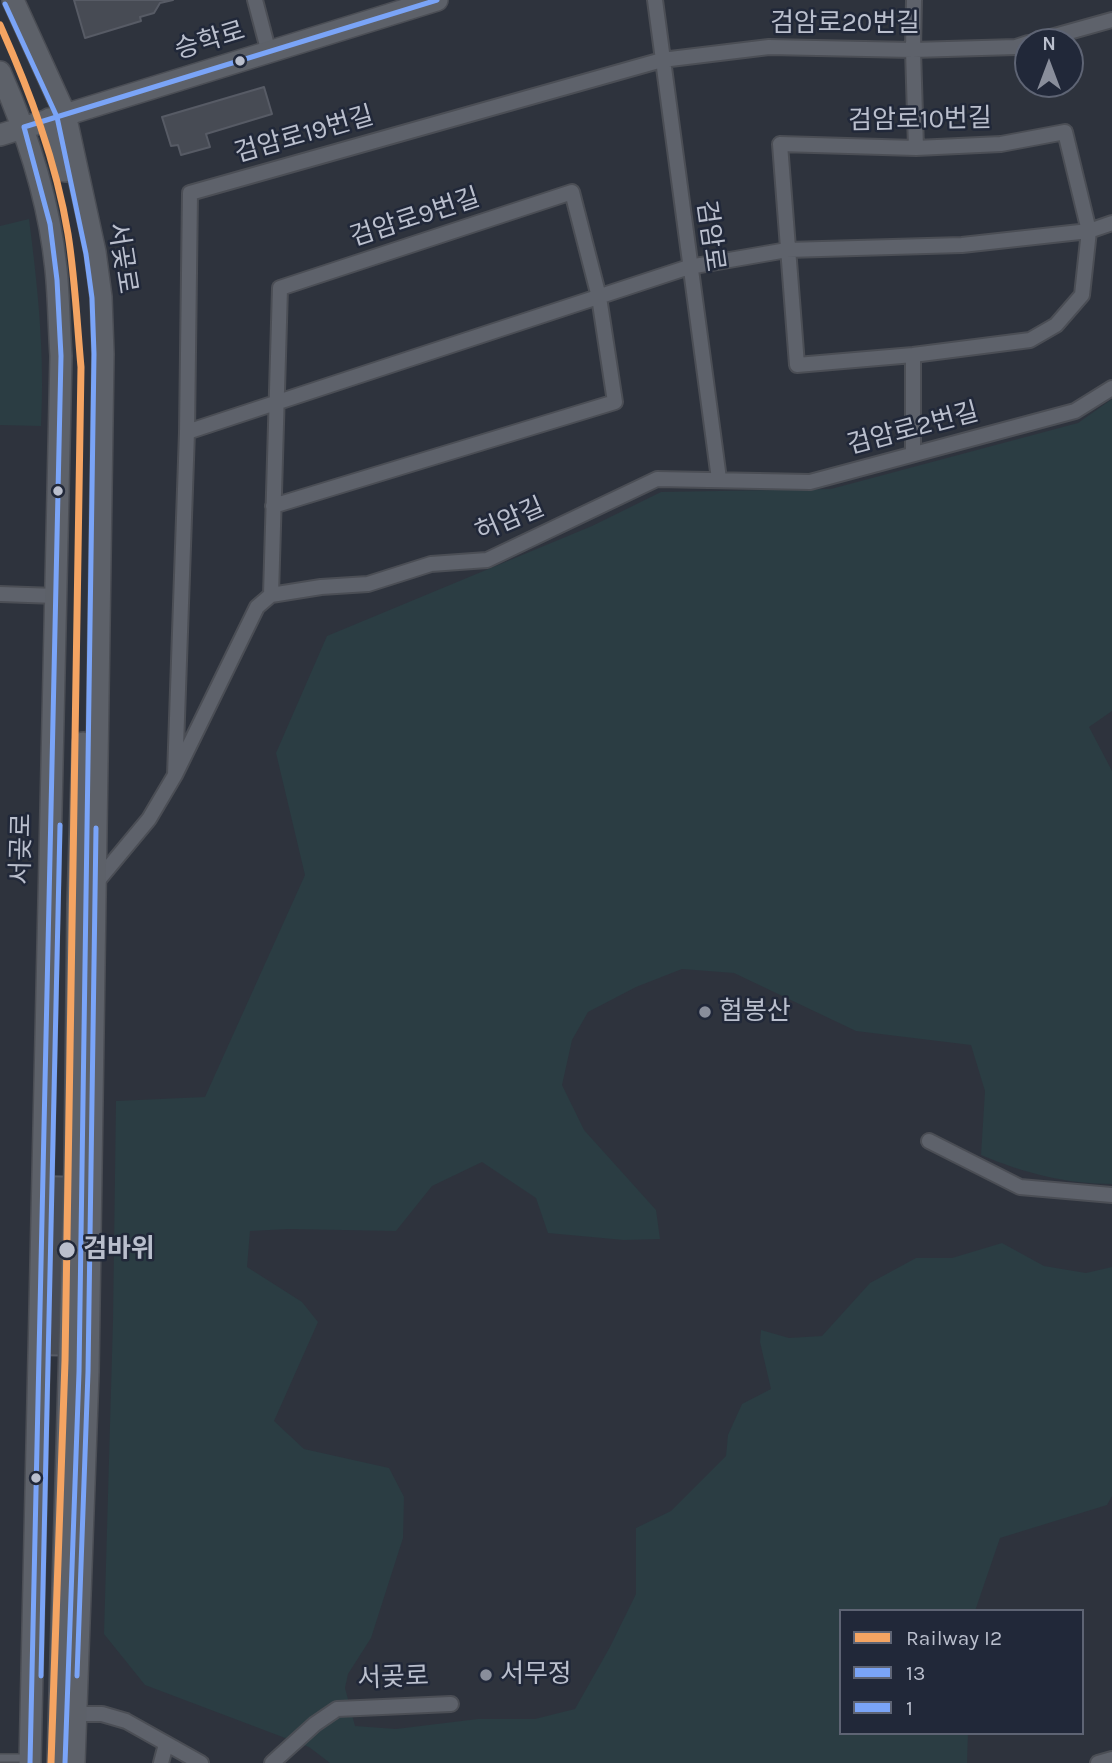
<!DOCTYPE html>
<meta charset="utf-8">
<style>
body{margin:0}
#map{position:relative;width:1112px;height:1763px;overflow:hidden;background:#2e333d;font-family:Karla,sans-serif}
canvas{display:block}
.legend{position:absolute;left:839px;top:1609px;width:245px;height:126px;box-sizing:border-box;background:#212839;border:2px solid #5e6474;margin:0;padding:9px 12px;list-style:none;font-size:21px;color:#babfcd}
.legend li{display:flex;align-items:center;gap:14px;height:35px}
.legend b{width:35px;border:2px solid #5e6474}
.north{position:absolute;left:1014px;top:28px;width:70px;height:70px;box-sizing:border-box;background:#212839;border:2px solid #5e6474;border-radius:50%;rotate:0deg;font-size:19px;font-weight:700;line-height:28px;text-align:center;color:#babfcd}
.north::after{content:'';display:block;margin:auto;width:24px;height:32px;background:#898e9b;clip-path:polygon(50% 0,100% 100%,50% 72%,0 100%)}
</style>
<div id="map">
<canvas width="1112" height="1763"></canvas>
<ul class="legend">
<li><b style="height:9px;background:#f4a462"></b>Railway I2</li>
<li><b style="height:9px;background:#7aa4f7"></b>13</li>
<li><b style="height:9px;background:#7aa4f7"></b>1</li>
</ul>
<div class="north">N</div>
</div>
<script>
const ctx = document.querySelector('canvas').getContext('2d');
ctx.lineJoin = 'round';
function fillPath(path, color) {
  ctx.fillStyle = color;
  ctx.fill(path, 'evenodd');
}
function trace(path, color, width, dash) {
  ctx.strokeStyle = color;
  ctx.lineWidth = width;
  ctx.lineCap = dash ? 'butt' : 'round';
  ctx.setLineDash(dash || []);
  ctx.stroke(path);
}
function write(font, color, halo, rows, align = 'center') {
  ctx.font = font + ' Karla,"Noto Sans KR",sans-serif';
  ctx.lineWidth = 5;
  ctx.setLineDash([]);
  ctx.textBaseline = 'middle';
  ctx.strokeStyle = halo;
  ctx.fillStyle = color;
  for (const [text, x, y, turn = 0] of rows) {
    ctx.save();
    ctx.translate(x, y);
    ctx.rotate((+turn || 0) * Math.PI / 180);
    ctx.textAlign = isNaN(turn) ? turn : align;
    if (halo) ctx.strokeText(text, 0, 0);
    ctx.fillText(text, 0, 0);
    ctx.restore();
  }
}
const green = new Path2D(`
 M29,219C38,289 45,355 41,426L0,425V226Z
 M1112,399V711L1089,727L1112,771V1184C1066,1184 1024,1173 981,1155L985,1091L971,1045L856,1031L734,973L682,969L636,987L588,1012L572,1040L562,1085L584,1130L656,1210L660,1239L624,1240L548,1233L536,1198L482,1162L432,1186L396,1231L289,1229L250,1231L247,1267L302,1302L318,1322L274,1421L304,1449L389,1468L404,1497L403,1538L371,1638L348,1674L345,1688L355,1726L396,1729L478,1719H535L575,1709L610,1647L636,1594V1528L671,1511L726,1456L728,1435L742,1404L771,1389L760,1342L761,1330L789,1338L822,1336L870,1283L916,1258H952L1002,1243L1044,1266L1086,1273L1112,1267V1496L1107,1505L1000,1538L975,1611H841V1733H968L967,1763H330L309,1747L145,1685L104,1634L113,1320L116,1101L205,1097L305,875L276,753L327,636L592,526L661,492L831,489L1078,423Z`);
const building = new Path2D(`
 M74,0H173L160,3L154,13L140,17L141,21L85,38Z
 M264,87L272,114L206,134L210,147L181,155L178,145L171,146L162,117Z
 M37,1176L87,1177L85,1356L34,1355Z`);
const lane = new Path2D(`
 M0,1758H27`);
const street = new Path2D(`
 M255,0L269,53
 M655,0L719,479
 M914,0L913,50L916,148
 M1033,42L1112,20
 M1065,132L1089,231L1082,295L1056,325L1030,340L913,355L797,365L780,144L916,148L1001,144Z
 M913,355V454
 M187,432L689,267L787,250L962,245L1089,231L1112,223
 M0,594L56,596
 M271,595L280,288L572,192L599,297L615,402L273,506
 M175,775L187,432L190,193L662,60L769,47L913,50L1016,47L1028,43
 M95,884L149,819L175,775L257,607L271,595L321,587L368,584L431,564L487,560L657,479L810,482L1075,411L1112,388
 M929,1141L1020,1187L1112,1195
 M75,1714H102L126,1721L201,1763
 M161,1763L166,1744
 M272,1763L315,1724L337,1709L451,1704
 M1098,1763L1112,1759`);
const secondary = new Path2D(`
 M13,0L65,114L95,252L101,297L103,354L88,1372L74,1763
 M0,72C28,135 49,200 56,269C59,298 59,327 61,356L30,1763
 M49,119L65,171
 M0,135L437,0
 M58,1763L75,1167L78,904L83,743`);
const bus1 = new Path2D(`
 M77,1676L88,1372L96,828
 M30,1763L61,356L57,280L50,224L24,127L437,0`);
const bus2 = new Path2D(`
 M5,4L57,117L86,254L92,298L94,354L79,1372L65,1763
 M41,1676L60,825`);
const rail1 = new Path2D(`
 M0,25C30,92 56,161 68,234C75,278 77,323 81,367L65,1361L51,1763`);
const markers = [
 [240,61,6,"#babfcd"],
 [58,491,6,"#babfcd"],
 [705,1012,7,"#898e9b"],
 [67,1250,9,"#babfcd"],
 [36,1478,6,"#babfcd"],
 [486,1675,7,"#898e9b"]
];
const streetNames = [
 ["검암로20번길",845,24],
 ["승학로",210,41,-17],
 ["검암로10번길",920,120,-1],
 ["검암로19번길",304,135,-16],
 ["검암로9번길",415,218,-18],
 ["검암로",710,236,82],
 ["서곶로",122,258,81],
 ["검암로2번길",913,429,-15],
 ["허암길",510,520,-23],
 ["서곶로",22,849,-89],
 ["서곶로",393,1678,-2]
];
const poiNames = [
 ["험봉산",719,1012],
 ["서무정",500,1675]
];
const stopNames = [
 ["검바위",83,1250]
];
fillPath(green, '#2b3d43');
fillPath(building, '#474b54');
trace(building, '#575b65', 2);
trace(lane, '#4b4e55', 10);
trace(street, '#4b4e55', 18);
trace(secondary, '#4b4e55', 24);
trace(lane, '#5e626b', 7);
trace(street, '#5e626b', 14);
trace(secondary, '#5d6169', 21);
trace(bus1, '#7aa4f7', 5);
trace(bus2, '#7aa4f7', 5);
trace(rail1, '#f4a462', 7);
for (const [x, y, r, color] of markers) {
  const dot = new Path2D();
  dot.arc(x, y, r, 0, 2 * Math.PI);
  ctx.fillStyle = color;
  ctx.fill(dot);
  trace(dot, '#212839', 2.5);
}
write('26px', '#babfcd', '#212839', streetNames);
write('26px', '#babfcd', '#212839', poiNames, 'left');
write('bold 26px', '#babfcd', '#212839', stopNames, 'left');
</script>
